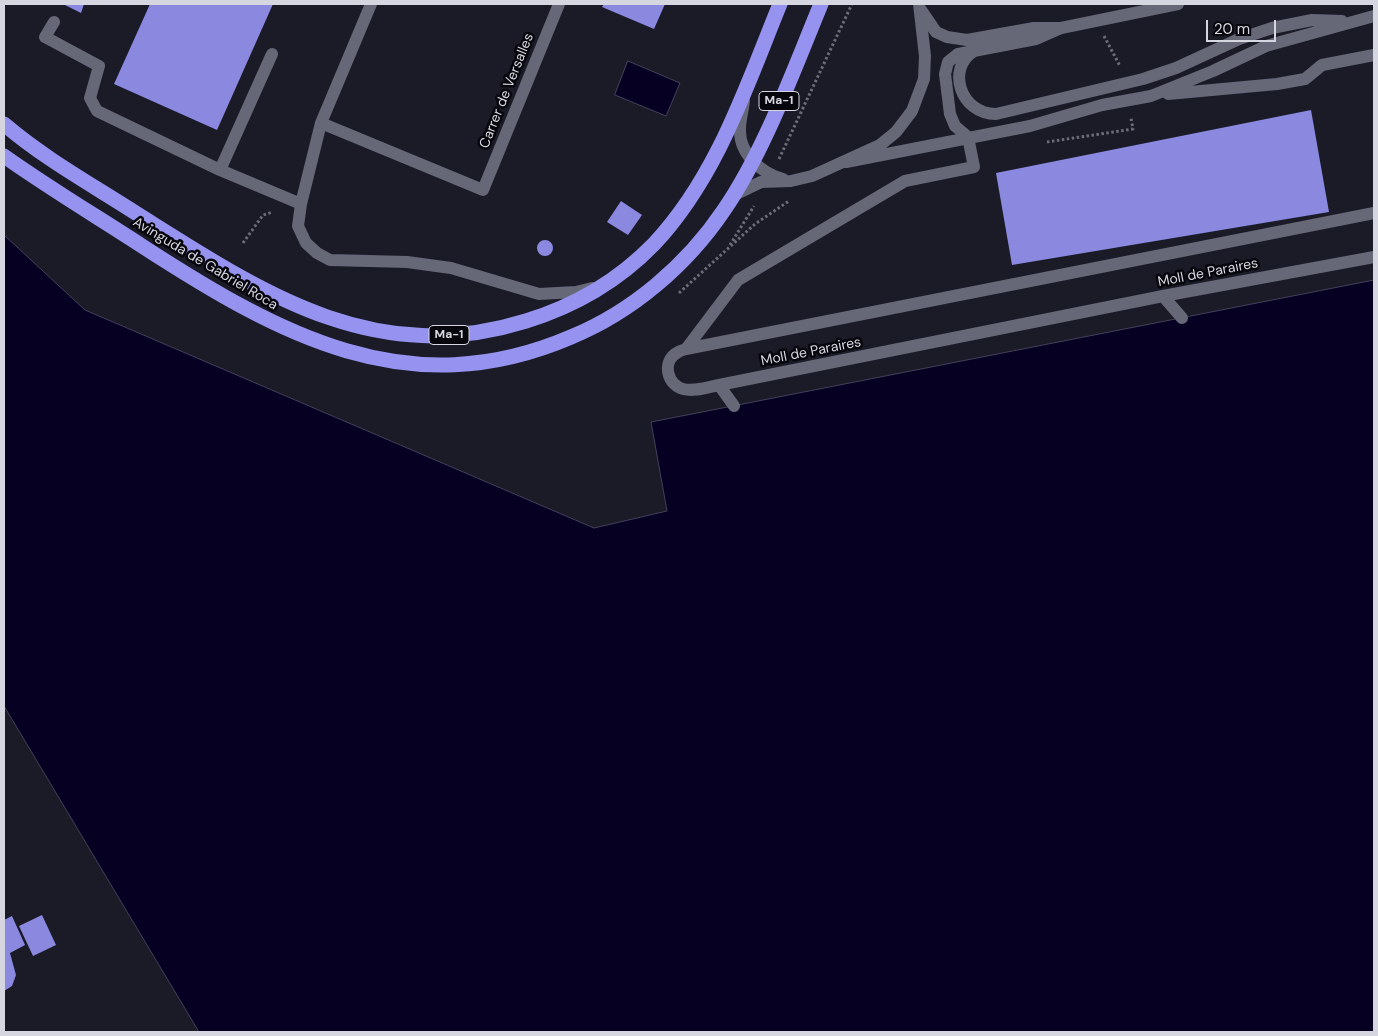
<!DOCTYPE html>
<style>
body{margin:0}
#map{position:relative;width:1378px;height:1036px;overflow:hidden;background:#1b1b28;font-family:"DM Sans",sans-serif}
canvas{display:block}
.frame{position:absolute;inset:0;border:5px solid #d5d6df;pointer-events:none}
.scale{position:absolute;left:1206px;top:20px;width:70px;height:22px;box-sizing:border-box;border:2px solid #d5d6df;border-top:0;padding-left:6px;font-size:15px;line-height:18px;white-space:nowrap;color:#d5d6df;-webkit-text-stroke:4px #06060c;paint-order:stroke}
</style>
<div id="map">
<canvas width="1378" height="1036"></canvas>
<div class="frame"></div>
<div class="scale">20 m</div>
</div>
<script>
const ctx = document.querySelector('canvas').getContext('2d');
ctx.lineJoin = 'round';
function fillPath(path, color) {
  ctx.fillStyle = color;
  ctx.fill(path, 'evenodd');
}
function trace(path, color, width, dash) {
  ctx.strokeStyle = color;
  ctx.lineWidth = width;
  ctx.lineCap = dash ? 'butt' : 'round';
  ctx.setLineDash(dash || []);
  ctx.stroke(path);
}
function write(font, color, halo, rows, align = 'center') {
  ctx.font = font + ' "DM Sans",sans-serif';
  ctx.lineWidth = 5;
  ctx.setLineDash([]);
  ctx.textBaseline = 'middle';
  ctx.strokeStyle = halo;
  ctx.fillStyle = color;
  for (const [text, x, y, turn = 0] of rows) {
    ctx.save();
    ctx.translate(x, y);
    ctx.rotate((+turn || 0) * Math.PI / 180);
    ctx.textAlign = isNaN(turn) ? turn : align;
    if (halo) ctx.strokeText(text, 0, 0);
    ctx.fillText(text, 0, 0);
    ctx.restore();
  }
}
const water = new Path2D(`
 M628,61L680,83L666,116L615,95Z
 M4,235L85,310L594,528L667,511L651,422L1374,280V1032H199L4,706Z`);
const building = new Path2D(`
 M63,4H84L81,13Z
 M150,4H273L217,130L114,84Z
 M604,4H665L654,29L602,7Z
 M1311,110L1329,212L1012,265L996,173Z
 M621,201L642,215L628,235L607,222Z
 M537 248a8 8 0 1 1 16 0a8 8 0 1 1-16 0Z
 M42,915L56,945L33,956L19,926Z
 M12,916L25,945L10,953L16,975L12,986L4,991V920Z`);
const path = new Path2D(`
 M1104,36L1120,66
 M1047,142L1133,129L1131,118
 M779,159L852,4
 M243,243L263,215L273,212
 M730,245L754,206
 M679,293L755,224L789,201`);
const minor = new Path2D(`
 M371,4L321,123L301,204L298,226L306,243L317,253L330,260L407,262L451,268L539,294L576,292L592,288
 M921,10L936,32L947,37L967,40L1034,28H1061L1178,4
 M54,22L45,37L99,66L90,98L97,111L220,170
 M1061,28L1036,39L958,54L948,62L945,74L950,114L955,126L968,137L974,167L905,181L738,280L686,349C682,350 678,352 675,354C662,364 668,385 683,389C695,392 708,387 719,385L1163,296L1374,257
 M974,51C946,68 960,114 996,114L1143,79L1176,68L1239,39L1272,28L1312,20L1342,21
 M272,54L220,170L301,204
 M1168,94L1277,84L1305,79L1322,65L1374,55
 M744,101C743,110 740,120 740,129C739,154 761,173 783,179
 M321,123L483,190L559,4
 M846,162L1030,126L1102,105L1151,96L1213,71L1266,46L1374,16
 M732,196L761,182L791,181L812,176L880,145L896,132L912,111L924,79L925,56L919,4
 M1163,296L1182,318
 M686,349L1374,213
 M719,385L734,406`);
const highway = new Path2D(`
 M4,124C46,160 96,187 142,217C264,294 375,368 526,321C575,306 618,281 654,244C717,177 746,87 780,4
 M4,156C49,188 96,216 142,246C278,334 408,407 571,337C632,312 687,265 724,210C764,152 794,69 821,4`);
const shields = [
 [779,101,40],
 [449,335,40]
];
const shieldNames = [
 ["Ma-1",779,101],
 ["Ma-1",449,335]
];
const streetNames = [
 ["Carrer de Versalles",507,91,-68],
 ["Avinguda de Gabriel Roca",205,264,31],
 ["Moll de Paraires",1208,273,-11],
 ["Moll de Paraires",811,352,-11]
];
fillPath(water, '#060023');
trace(water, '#44405b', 1);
fillPath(building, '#8b88e0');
trace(path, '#6c6c77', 3, [2.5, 2.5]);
trace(minor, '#666777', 12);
trace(highway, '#9592f0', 15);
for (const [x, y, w] of shields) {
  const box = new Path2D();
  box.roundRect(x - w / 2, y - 9.5, w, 19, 4);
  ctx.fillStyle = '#06060c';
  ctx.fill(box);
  trace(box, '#d5d6df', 1);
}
write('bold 12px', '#d5d6df', null, shieldNames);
write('14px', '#d5d6df', '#06060c', streetNames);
</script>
